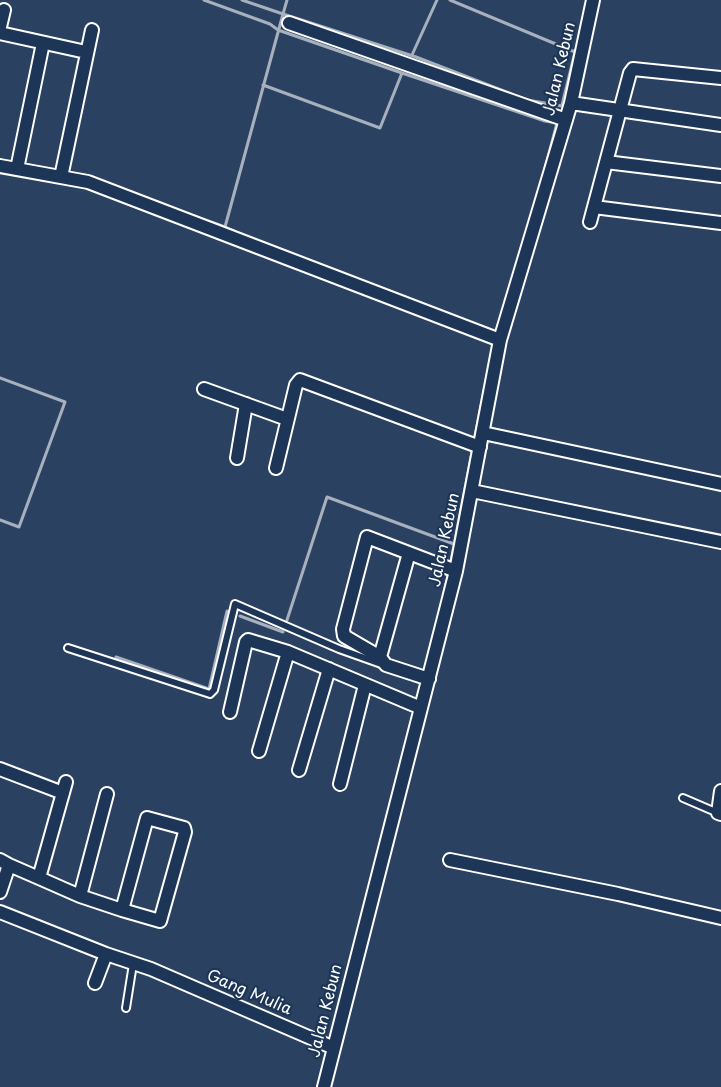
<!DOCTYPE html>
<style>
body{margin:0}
canvas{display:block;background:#2a4161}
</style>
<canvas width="721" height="1087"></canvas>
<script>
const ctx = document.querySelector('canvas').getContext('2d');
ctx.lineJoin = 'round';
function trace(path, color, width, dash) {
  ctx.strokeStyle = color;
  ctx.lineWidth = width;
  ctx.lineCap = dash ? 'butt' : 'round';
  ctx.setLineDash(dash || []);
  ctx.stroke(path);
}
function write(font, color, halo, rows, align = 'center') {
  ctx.font = font + ' "Playpen Sans",sans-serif';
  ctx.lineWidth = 4.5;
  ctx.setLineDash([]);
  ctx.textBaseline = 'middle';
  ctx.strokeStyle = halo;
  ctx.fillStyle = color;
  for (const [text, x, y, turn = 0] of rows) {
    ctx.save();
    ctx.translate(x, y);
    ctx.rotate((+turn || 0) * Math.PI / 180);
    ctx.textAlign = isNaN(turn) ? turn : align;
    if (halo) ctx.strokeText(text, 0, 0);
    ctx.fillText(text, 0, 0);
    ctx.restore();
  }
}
const stream = new Path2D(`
 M204,0L270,24L278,30L402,73
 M242,0L283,14L287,0
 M450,0L575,52L578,46
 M412,55L437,0
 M263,85L380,128L402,73L545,121L557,123L543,176
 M562,105L575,52
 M182,212L225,227L283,14L416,57L527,100L562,106
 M225,227L241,234
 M0,378L65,402L19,527L0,520
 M475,436L493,346
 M451,561L472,452
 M444,592L448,576
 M240,616L283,632
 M287,620L327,497L454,544
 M116,657L209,689L227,611`);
const service = new Path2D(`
 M68,648L210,694L214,690L235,604L339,649L384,665
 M683,798L718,813
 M126,1008L133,964`);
const minor = new Path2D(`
 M289,23L566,120
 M0,27L4,10
 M0,33L86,52
 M721,78L633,69L630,73L594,207L721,223
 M571,103L721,125
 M606,162L721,176
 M0,166L88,182L500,340
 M17,169L43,43
 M61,177L92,30
 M590,222L594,207
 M204,389L287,419
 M483,433L721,484
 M237,458L246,404
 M276,468L296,385L300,380L480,447
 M472,491L721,542
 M380,657L409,553
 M429,679L386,665L380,657L344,636L343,629L367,537L456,571
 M230,712L246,642L248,640L288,652L421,708
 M259,751L288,652
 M0,769L63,793
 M299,770L329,669
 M66,782L39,878L80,896
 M340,784L365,685
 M721,791L718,813L721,814
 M107,794L80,896L122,910
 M147,818L184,828L185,832L160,921L122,910Z
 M0,860L9,865L0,892
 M450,860L618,894L721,918
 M9,865L39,878
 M0,912L106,954L151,969L334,1048
 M95,983L106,954
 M324,1087L456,571L500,340L571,103L593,0`);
const streetNames = [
 ["Jalan Kebun",560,69,-77],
 ["Jalan Kebun",445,540,-78],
 ["Gang Mulia",249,993,23],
 ["Jalan Kebun",326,1011,-76]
];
trace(stream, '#a7b1be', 3);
trace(service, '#fff', 10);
trace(minor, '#fff', 16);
trace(service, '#1d3557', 6);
trace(minor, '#1d3557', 12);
write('16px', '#fff', '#1d3557', streetNames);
</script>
